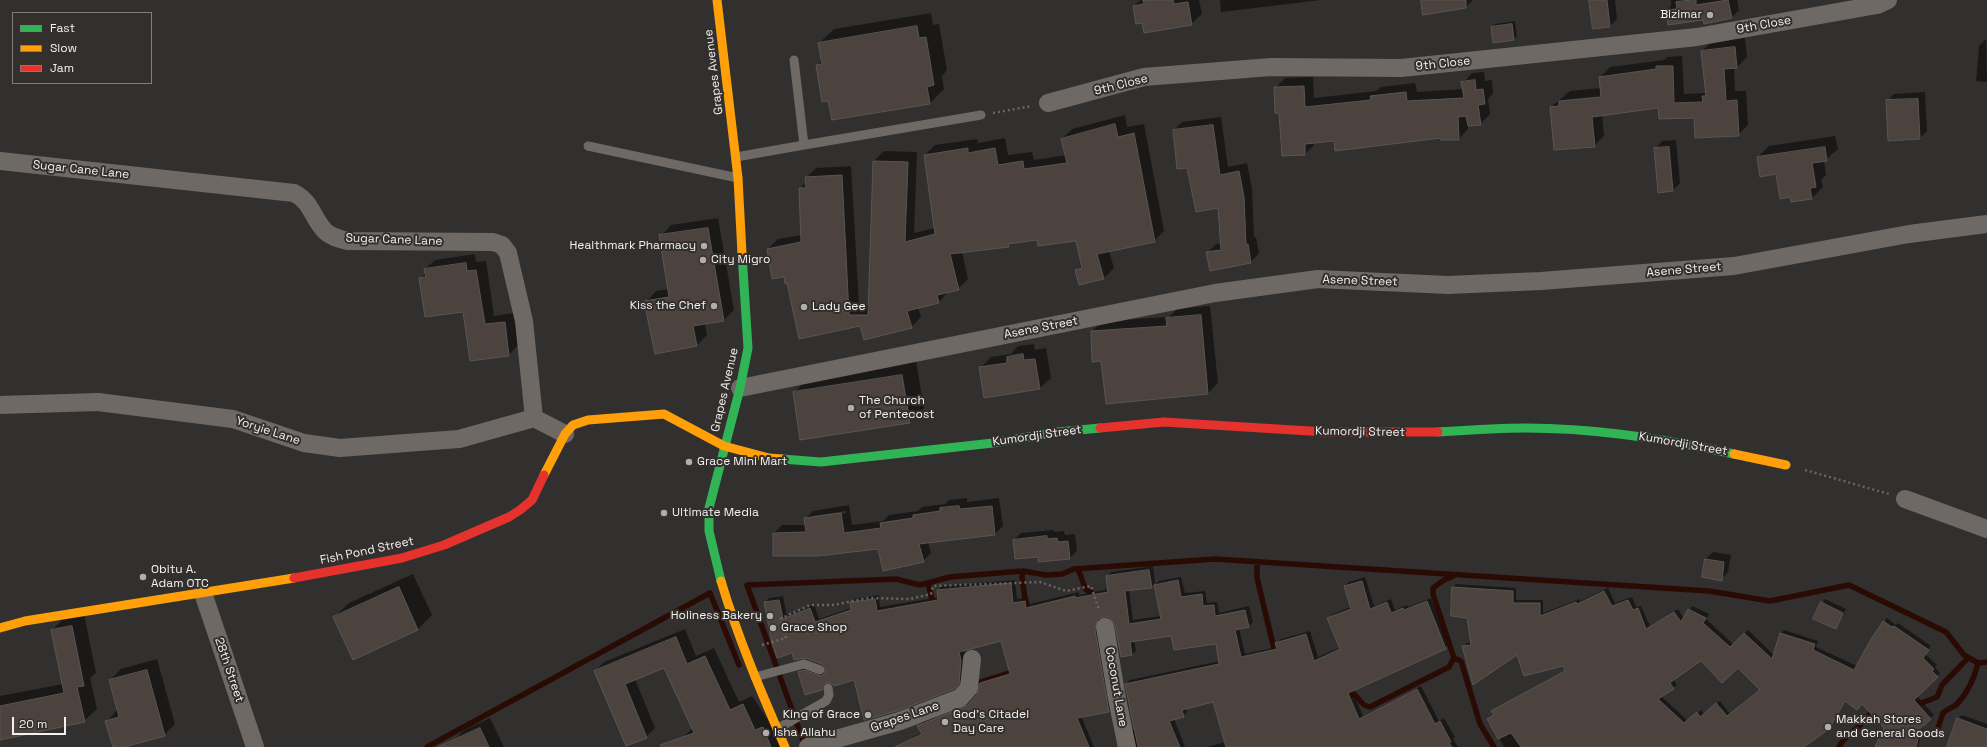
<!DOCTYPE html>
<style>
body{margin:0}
#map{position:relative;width:1987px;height:747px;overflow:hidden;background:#32302e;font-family:"Space Grotesk",sans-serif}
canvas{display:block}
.legend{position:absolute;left:12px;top:12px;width:140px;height:72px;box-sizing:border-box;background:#332f2d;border:1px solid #807d7b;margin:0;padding:5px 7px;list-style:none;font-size:12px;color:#f4f1f0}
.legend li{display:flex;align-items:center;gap:8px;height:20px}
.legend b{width:20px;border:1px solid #807d7b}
.scale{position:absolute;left:12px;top:717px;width:54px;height:18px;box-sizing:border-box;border:2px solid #f4f1f0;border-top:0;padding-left:5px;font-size:12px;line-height:14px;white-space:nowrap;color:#f4f1f0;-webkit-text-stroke:3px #332f2d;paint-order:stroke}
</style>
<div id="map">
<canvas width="1987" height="747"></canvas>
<ul class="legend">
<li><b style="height:5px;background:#30b455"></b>Fast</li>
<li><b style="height:5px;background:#ff9f0a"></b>Slow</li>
<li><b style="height:5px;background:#e5322d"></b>Jam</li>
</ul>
<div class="scale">20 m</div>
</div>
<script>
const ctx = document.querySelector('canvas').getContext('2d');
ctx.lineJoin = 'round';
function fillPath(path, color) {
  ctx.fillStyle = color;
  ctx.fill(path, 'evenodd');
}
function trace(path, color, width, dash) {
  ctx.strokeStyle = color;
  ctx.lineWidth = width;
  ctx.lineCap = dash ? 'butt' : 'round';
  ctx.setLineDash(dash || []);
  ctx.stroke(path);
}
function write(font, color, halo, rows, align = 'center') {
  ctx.font = font + ' "Space Grotesk",sans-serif';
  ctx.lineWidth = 4;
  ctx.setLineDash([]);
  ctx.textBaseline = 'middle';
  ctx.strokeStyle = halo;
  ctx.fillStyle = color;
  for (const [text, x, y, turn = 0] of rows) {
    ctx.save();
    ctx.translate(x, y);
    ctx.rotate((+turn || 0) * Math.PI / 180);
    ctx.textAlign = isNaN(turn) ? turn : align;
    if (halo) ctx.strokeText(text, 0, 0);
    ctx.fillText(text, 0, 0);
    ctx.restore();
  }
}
const shadow = new Path2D(`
 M1140,0H1199L1202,14L1191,24L1143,22L1134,6Z
 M1220,0H1321L1221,12Z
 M1422,0H1473L1466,7L1424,14Z
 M1591,0H1615L1617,19L1610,26Z
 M1671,0H1737L1739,10L1732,17L1704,19L1667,10L1671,6Z
 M931,13L933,25L939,24L947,70L942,76L944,89L930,103L829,99L817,66L822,60L819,43L834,29Z
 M1515,21L1517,36L1514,39L1492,27L1495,24Z
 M1745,38L1747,57L1737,67H1734L1735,91H1746L1748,125L1738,135L1694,117L1659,107L1602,115L1604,136L1594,146L1551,107L1570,91L1601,88L1600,77L1610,67L1664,60L1667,57L1682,56L1684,94L1707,93L1702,51L1712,41Z
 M1986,39L1987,82L1976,81L1979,46Z
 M1484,72L1485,81L1492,80L1493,93L1488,99L1490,114L1480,124L1468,125V129L1459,139L1442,137L1335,140L1314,142V145L1305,154L1283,155L1279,112L1275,88L1285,78L1313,77L1314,98L1376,91L1381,87L1415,83L1417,92L1463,89V83L1472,73Z
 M1925,92L1927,131L1920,138L1887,101L1894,94Z
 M1125,115L1127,127L1144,124L1164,231L1154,241L1109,251L1114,268L1104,278L1077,270L1082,265L1077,240L1038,239L1012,242L1008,246L962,252L968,279L958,289L949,291L939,302L918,307L921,317L911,327L861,325L788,282L768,249L778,239L802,235L800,189L806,182V178L816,168L851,166L859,305H869L874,161L884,151L917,152L914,233L935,228L925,155L935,145L977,139L978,143L1005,138L1008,155L1032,152L1034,160L1066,155L1062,139L1072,129Z
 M1221,117L1228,167L1247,163L1252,188L1254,237H1256L1259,253L1251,262L1207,253L1216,244L1222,243L1219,207L1188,166L1174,130L1182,122Z
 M1835,136L1838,149L1824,161L1826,175L1821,180L1823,187L1812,198L1791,201V196L1777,173L1758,157L1769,146Z
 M1676,140L1680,183L1673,190L1655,149L1662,141Z
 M718,218L734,310L724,320L705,323L707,335L697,345L656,353L646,302L656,291L669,289L661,236L671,225Z
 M475,254L476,262L486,261L494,316L514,313L518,345L509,355L470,360L464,311L420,279L426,273L425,269L435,260Z
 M1210,306L1218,383L1208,393L1092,331L1102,321L1169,317L1177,309Z
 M1034,344L1035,350L1046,348L1051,378L1040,388L980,368L991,357L1011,354L1018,346Z
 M916,361L924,408L910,422L794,393L808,378Z
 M967,498V502L999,498L1003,526L995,534L928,542L931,553L923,561L879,548L774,533L782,525H806L805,519L813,511L849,505L852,525L883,521L889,515L918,511L922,507L945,504L949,500ZM846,511V513L813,518V516Z
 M1054,530V532L1064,531L1065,535L1075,534L1077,551L1070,558L1039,555L1014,540L1021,533Z
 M1713,552L1731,555L1728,572L1721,579L1706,559Z
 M1153,566L1155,583L1151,587L1129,590L1133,620L1161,616L1155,585L1159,581L1181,577L1185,593L1205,591L1207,603L1217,602L1219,613L1249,606L1253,622L1249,626L1239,628L1245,654L1277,647V643L1281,639L1310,631L1318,657L1341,647L1329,618L1333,614L1351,607L1345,586L1349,582L1365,577L1374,606L1391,599L1395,610L1407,605L1408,607L1431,598L1449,644L1445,648L1352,690L1363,716L1421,686L1439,721L1444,718L1455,737L1453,739L1458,747H1207L1226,742L1214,701L1186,708L1187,712L1183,716L1174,719L1185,747H1140L1126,684L1130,680L1220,661L1217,643L1172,635L1134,640L1136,651L1132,654L1114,620L1109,616L1101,617L1098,624L1112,707L1108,711L1081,716L1094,747H907L909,741L913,737L922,733L919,726L923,722L969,704L978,695L981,684L985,679L1010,672L1002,640L964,649L965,656L963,679L953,688L855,679L826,681V685L822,689L799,672L803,668L808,667L826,673L827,668L823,664L792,652L765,602L769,598L783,596L787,616L814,604L819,619L851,608V603L855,599L879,595L880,607L939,597L938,590L942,586L1015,580L1017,599L1028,597L1030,604L1079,592V595L1109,589L1107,576L1111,572Z
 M413,574L432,615L418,629L353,658L334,617L349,603Z
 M1456,584L1516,588V600H1543V613L1580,599V601L1608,588L1615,603L1632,597L1636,607L1641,606L1650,626L1678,609L1684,619L1692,606L1709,614L1706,619L1734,645L1748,630L1774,655L1781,633L1784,630L1818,641L1816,647L1857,666L1887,618L1896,625L1898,623L1931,646L1925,654L1937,665L1935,667L1940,673L1917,696L1934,715L1924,724L1918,747H1876L1885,728L1862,703L1846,700L1828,728L1793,747H1504L1489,719L1499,714L1492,711L1566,670L1564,665L1517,653L1464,647L1467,643L1472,642L1468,617L1453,587ZM1701,660L1738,667L1761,689L1730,714L1720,701L1704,714L1701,710L1688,721L1661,696L1677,685L1673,679Z
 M1825,599L1846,609L1835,628L1822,603Z
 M84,614L96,673L90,678L97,709L84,721L0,739V696L63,684L52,630L65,617Z
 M685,629L696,656L714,648L739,702L752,696L786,747H685L682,738L693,728L665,666L635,679L655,728L646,737L595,671L604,662Z
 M157,659L175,724L164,735L121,747H114L107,721L117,710L110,680L121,669Z
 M1962,715L1987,724V747L1948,746L1958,718Z
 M490,718L504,747H457L454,740L464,730Z`);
const stream = new Path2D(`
 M1257,562V578L1276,657
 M1078,569L1086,590L1091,592L1094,601
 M1023,571L1022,577L1027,613
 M928,583L934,608
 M1454,658L1461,661L1480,724L1494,747
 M973,686L974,684L1015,671
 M1343,697L1354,694L1364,705L1370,707L1449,667L1454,658L1433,594V588L1444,580L1455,575
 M1911,702L1919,704L1937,697L1942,685L1968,658
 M1938,728L1943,713C1947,709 1952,708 1956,705C1968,693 1974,679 1978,663
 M1132,732L1137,747
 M805,746L747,585L896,579L920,585L950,577L1023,571L1046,575L1062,574L1074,569L1215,559L1709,591L1770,601L1849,585L1946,632L1964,655L1978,663L1987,662
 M427,747L710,593L739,665
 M1839,747C1844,737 1852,733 1859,726C1865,720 1869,714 1876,709`);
const building = new Path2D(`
 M1143,0H1173L1174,4L1188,2L1192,25L1144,33L1142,23L1136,24L1133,6L1144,4Z
 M1421,0H1466V8L1423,15Z
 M1589,0H1607L1610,27L1593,29Z
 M1696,0V5L1728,0L1732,18L1704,24L1703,20L1668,25L1666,10L1677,9L1676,2Z
 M1512,24L1514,40L1493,43L1491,27Z
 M917,26L919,38L926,37L934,85L927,87L930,104L832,120L828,101L822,102L816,65L822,64L818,43Z
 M1735,47L1737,68L1724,69L1726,101L1737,100L1739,136L1695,138L1694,118L1659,119L1658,108L1592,117L1595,147L1554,150L1550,107L1559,106V101L1601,97L1599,77L1656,69V66H1673L1674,103L1703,102L1702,96H1706L1701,51Z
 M1475,80L1476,90L1483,89L1485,104L1478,105L1481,125L1468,126L1466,116L1458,117L1459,140H1441V138L1335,151L1334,141L1305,144V155L1282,156L1279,113H1275L1274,87L1304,86L1305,107L1371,100L1370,96L1406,92L1407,101L1464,98L1461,82Z
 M1918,99L1920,139L1888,141L1886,100Z
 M1115,124L1118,137L1134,133L1155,242L1097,254L1104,279L1079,285L1075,270L1082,268L1076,241L1038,246L1037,240L1008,244L1009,247L950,254L959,290L937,295L939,303L907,311L912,328L864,340L860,326L799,339L787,283L785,284L784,277L772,279L767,249L801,242L799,188H806L805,177L842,175L849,315H868L873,161L908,162L905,242L935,234L924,155L968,148V153L995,148L998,165L1023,161L1024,169L1067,163L1061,139Z
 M1213,125L1220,175L1239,171L1244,197L1246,245L1248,244L1251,263L1210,271L1206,252L1221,250L1218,208L1196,212L1187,168L1177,169L1173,130Z
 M1669,147L1673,191L1658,193L1654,148Z
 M1825,147L1827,161L1812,163L1816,187L1810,188L1812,199L1791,202L1790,197L1780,199L1776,174L1760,177L1757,157Z
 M708,228L724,321L693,326L697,346L655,354L644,301L669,297L659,235Z
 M466,263L467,271L476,270L485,324L505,322L509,356L470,361L463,312L425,317L419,278L426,277L424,269Z
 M1201,315L1208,394L1106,404L1101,361L1092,362L1091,331L1167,326L1166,318Z
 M1023,354L1024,360L1035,359L1040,389L984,398L979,367L1007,363V357Z
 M902,375L910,423L800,440L793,392Z
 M959,506L960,509L992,506L995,535L919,544L924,562L883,571L878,549L818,556H773V533L806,532L804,518L841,513L844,533L881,528L880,523L913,518V515L940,511V508Z
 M1047,536V539L1057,538L1058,542L1068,541L1070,559L1038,562V557L1015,559L1013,540Z
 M1705,559L1724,562L1722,581L1702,577Z
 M1149,570L1152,588L1125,591L1129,624L1161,619L1154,585L1178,580L1181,597L1202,594L1203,606L1214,605L1215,616L1245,610L1249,627L1235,630L1241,657L1277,649L1275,643L1306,634L1314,661L1340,649L1327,618L1351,609L1344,586L1362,581L1370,609L1387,602L1391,613L1403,608L1404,610L1427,601L1446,649L1348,693L1359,719L1417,689L1435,724L1440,721L1451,742L1449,743L1452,747H1226L1213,702L1182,710L1184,717L1169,721L1180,747H1138L1125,684L1219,664L1216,644L1174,650L1171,636L1130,642L1132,655L1121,657L1115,625L1109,617H1104L1098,619L1095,629L1109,712L1077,718L1089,747H895L922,734L917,726L968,705L977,695L980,683L1010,674L1001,641L959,652L961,660L959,684L954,689L897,711L864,720L854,680L834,686L831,683L827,682L823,685L822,690L805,695L798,672L804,670L821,676L824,674L826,669L822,664L806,658L794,660L792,653L777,658L772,643L764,602L779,600L783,619L810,608L815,622L851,610L850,602L875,599L877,611L938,600L937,590L1011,583L1013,603L1025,601L1026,608L1075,596V598L1108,592L1106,576Z
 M399,587L418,630L353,660L333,617Z
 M1452,587L1513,591V603H1540V616L1576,602L1577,604L1604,591L1612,606L1628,600L1633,610L1638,608L1646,629L1674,612L1681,622L1688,609L1706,618L1703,623L1730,647L1744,633L1772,659L1780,633L1815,644L1813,650L1854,670L1870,641L1883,621L1892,627L1894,626L1929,650L1923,658L1934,669L1932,671L1938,677L1914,700L1931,719L1921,728L1916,747H1875L1884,728L1862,704L1857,710L1845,701L1829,729L1804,747H1521L1511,733L1498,739L1487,719L1494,715L1491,711L1565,671L1563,666L1524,676L1517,655L1473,685L1462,646L1471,645L1467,618L1451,616ZM1701,661L1722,683L1738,668L1760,690L1727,716L1716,703L1700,717L1697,712L1684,723L1658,699L1674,689L1670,683Z
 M1821,602L1843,613L1836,629L1813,619Z
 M72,626L84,686L77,687L85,722L0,740V706L64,693L51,630Z
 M676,637L687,664L705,656L730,710L743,704L755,730L763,727L771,747H661L660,745L694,733L664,668L625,684L647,738L626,746L594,671Z
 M147,670L165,736L124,747H113L105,721L119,717L109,680Z
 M1957,718L1987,729V747H1947Z
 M480,728L489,747H438Z`);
const path = new Path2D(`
 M993,113L1032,106
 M1805,470L1889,494
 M762,645L786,638L780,619L810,605H833L869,598L910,599L931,594L933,586L1040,582L1066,591L1091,586L1099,610`);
const lane = new Path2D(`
 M804,145L981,115
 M588,146L738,178
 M736,157L804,145L794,60
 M755,677L804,664L820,670
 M777,729L826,701L829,695L828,688`);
const street = new Path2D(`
 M1048,103L1144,77L1271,67L1401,68L1697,37L1877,5L1888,0
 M0,161L294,193C312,202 312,218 325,231C331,237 340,239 348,241L493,242L502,245L508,253L524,321L534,418L565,434
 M740,388L1215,293L1318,279L1448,285L1541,281L1734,266L1909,234L1987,224
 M0,405L98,402L233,419L304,443L340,448L459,439L534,418
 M1905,499L1987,529
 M203,593L255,747
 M1105,627L1117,699L1127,747
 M808,747L900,721L960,698L969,688L972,659`);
const fast = new Path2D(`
 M1438,432C1468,430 1497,428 1526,428C1597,428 1666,439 1734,454
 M782,459L821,462L993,443L1058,432L1100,428
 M721,581L709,531V508L740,388L748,348L742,254`);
const slow = new Path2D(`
 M717,0L738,178L742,254
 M1734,454L1786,465
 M544,475L565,434L573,425L588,420L664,414L724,446L769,458L782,459
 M721,581C738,638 761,692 785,747
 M0,628L25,621L294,578`);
const jam = new Path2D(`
 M1100,428L1164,422L1326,432H1438
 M294,578L402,558L444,545L509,517L520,510L532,500L544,475`);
const markers = [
 [1710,15,4,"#b0adac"],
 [704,246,4,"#b0adac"],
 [703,260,4,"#b0adac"],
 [714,306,4,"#b0adac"],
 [804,307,4,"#b0adac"],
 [851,408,4,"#b0adac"],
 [689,462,4,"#b0adac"],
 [664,513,4,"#b0adac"],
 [143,577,4,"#b0adac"],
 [770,616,4,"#b0adac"],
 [773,628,4,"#b0adac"],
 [868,715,4,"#b0adac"],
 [945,722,4,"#b0adac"],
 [1828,727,4,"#b0adac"],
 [766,733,4,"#b0adac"]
];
const poiNames = [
 ["Bizimar",1702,15,"right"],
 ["Healthmark Pharmacy",696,246,"right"],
 ["City Migro",711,260],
 ["Kiss the Chef",706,306,"right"],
 ["Lady Gee",812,307],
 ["The Church",859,401],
 ["of Pentecost",859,415],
 ["Grace Mini Mart",697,462],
 ["Ultimate Media",672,513],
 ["Obitu A.",151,570],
 ["Adam OTC",151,584],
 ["Holiness Bakery",762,616,"right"],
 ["Grace Shop",781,628],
 ["King of Grace",860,715,"right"],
 ["God's Citadel",953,715],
 ["Day Care",953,729],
 ["Makkah Stores",1836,720],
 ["and General Goods",1836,734],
 ["Isha Allahu",774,733]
];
const streetNames = [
 ["9th Close",1764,25,-10],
 ["9th Close",1443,64,-6],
 ["Grapes Avenue",714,72,-97],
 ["9th Close",1121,85,-14],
 ["Sugar Cane Lane",81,170,6],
 ["Sugar Cane Lane",394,240,2],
 ["Asene Street",1684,270,-5],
 ["Asene Street",1360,281,2],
 ["Asene Street",1041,328,-11],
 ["Grapes Avenue",725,390,-77],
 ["Yoryie Lane",268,431,18],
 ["Kumordji Street",1360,432,1],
 ["Kumordji Street",1037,436,-8],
 ["Kumordji Street",1683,444,10],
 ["Fish Pond Street",367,551,-12],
 ["28th Street",229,670,71],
 ["Coconut Lane",1116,687,80],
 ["Grapes Lane",905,717,-19]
];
fillPath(shadow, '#0007');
trace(stream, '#2a0b04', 5.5);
fillPath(building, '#4c433e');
trace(building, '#585655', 1);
trace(path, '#696664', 2.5, [2, 3]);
trace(lane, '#6e6965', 9);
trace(street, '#6e6965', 18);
trace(fast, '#30b455', 9);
trace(slow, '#ff9f0a', 9);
trace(jam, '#e5322d', 9);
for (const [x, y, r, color] of markers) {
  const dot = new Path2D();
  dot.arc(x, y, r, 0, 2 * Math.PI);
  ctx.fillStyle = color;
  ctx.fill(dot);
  trace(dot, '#332f2d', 1.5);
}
write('12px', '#f4f1f0', '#332f2d', poiNames, 'left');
write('12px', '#f4f1f0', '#332f2d', streetNames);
</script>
